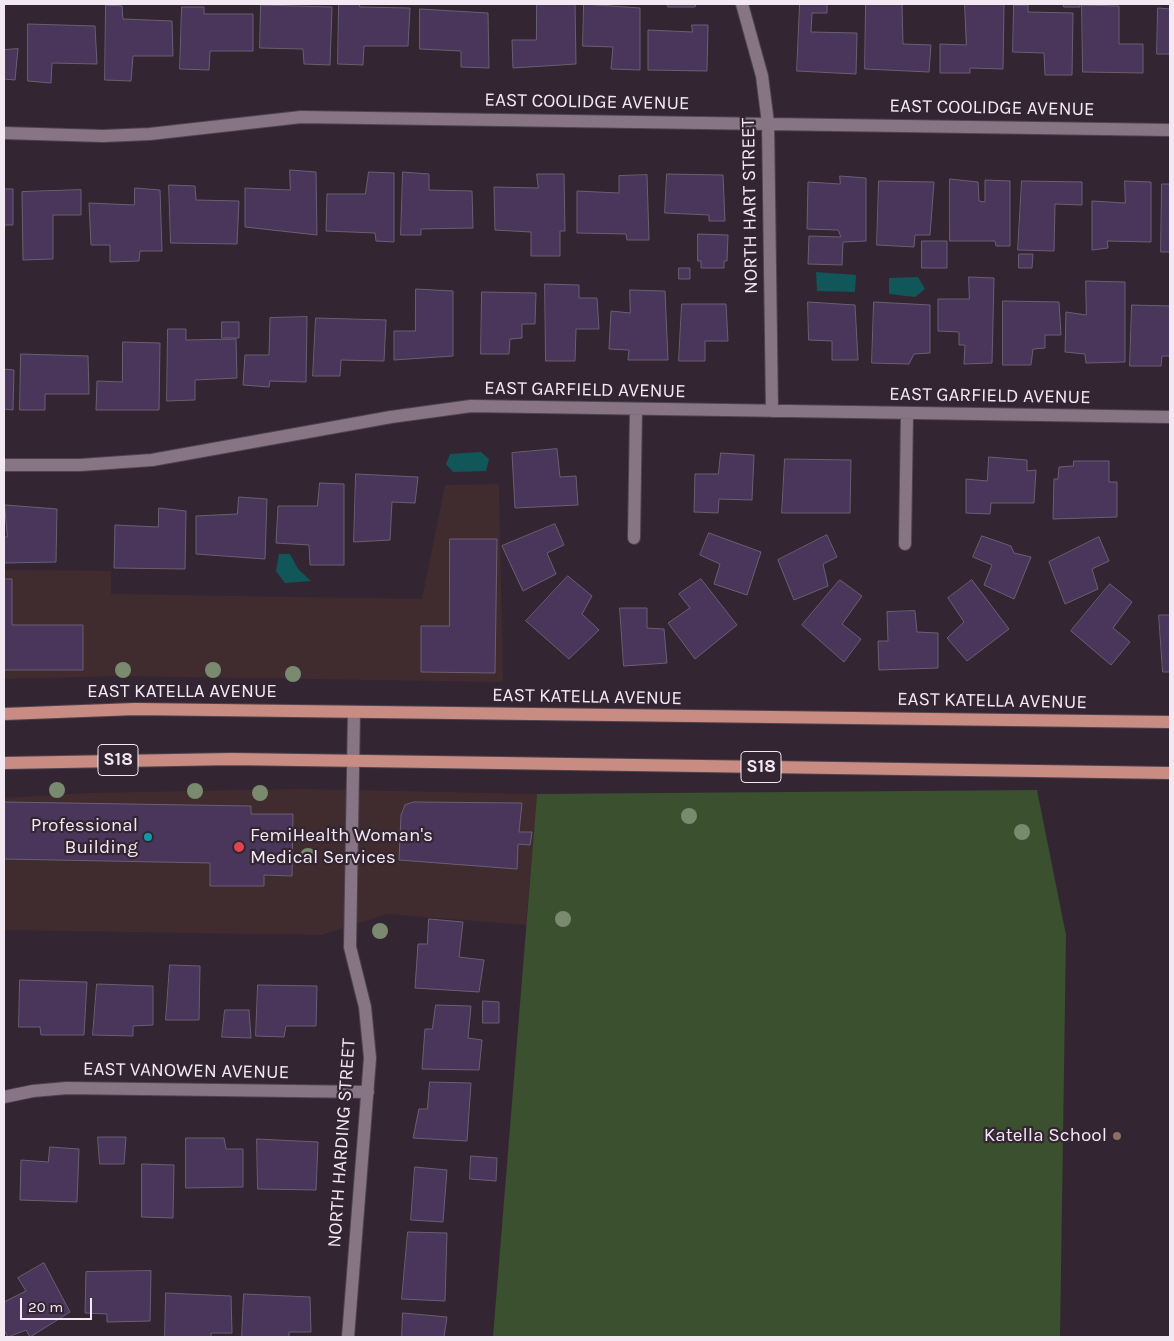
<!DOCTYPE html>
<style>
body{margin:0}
#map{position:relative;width:1174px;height:1341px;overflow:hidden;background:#342533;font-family:Karla,sans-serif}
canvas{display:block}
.frame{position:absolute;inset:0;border:5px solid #f3e9f2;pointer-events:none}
.scale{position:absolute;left:20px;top:1298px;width:72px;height:22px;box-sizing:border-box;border:2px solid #f3e9f2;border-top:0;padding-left:6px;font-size:15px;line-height:18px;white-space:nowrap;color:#f3e9f2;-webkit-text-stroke:4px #342533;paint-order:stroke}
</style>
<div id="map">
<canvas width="1174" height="1341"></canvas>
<div class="frame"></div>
<div class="scale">20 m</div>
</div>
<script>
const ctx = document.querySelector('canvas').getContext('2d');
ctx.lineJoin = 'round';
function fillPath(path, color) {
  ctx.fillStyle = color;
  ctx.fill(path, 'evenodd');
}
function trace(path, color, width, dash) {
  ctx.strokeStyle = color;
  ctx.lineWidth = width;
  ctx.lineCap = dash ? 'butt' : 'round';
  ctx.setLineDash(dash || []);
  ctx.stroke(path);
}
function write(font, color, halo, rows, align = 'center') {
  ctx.font = font + ' Karla,sans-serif';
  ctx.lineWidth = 4.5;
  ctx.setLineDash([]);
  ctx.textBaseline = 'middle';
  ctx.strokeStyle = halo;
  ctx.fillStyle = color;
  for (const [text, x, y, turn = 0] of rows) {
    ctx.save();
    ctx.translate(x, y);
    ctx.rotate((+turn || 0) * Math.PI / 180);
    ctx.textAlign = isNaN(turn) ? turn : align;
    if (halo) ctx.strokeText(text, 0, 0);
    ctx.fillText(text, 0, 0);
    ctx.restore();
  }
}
const commercial = new Path2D(`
 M499,484L503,682L118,676L4,679V570L111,571V594L422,599L445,485Z
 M302,789L537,794L526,925L388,914L321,935L4,930V798L88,793Z`);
const green = new Path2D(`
 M1037,790L1066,935L1060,1337H493L537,794Z`);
const water = new Path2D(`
 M816,272L856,275L855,292L817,291Z
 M918,277L925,289L915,297L889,294V278Z
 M481,452L489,459L486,471L453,472L446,464L450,454Z
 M279,554H290L298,569L311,581L285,583L276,571Z`);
const building = new Path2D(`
 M339,4H359L360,7L410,8L408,46H364L363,65L338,64Z
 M537,4H575L576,64L513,68L512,40H536Z
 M584,4L640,8V70L611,69L613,47L583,46Z
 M668,4H696L695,7H668Z
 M800,4H827V13H812L811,32L857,33L856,74L797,71Z
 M866,4H902L903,44L931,45L929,72L865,69Z
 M965,4H1004L1003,69L970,68V73H940V44L966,45Z
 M1064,4H1080V7H1064Z
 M106,5L122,6L123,19L172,21L173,56H133L131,81L105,80Z
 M261,5L332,7L330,65L304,64L303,49L260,48Z
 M1014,5H1028V12L1073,13L1072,75H1045L1044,53L1013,52Z
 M1082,5L1119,6V44H1143V73L1083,72Z
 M182,7H204V14H253V51H210L209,70L180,69Z
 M1158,8L1170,9V54H1157Z
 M420,9L488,13L489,68L461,67V51L420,49Z
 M28,24L95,26L97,64L52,63L51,83L28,81Z
 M692,25H708L707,71L648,70V30L692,32Z
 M18,49L15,80L4,79V50Z
 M290,170L316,172L317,235L245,227V188L290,190Z
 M369,172L394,173V242L376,241L375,233L326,231L327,194H365Z
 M403,172L429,174V190L472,191L473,228L421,229V235H401Z
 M537,174H564L565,231H560V256H531V232L495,230L494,187L538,188Z
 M667,174L723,175L725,221H709V215L665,213Z
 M647,175L649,240H627L626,234L577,233V191L619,193V176Z
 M840,176L866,178V241L843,242L842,265L808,264L809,236L841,237L838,230L807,229L808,182L840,184Z
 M950,179L978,182L979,201L985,202V180L1010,181V246H996L995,241H950Z
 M879,181L934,182L930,235H915L914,247L877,245Z
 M1022,181L1082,182V205L1055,204L1054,251L1018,250Z
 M1125,181L1151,182V242L1107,241L1108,248L1092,250V201L1125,203Z
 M1162,184H1170V252H1161Z
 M169,185L195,186L196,200L239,201L237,244L171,243Z
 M135,188L160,190L162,251H140L139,261L110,262V245H91L89,203L134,205Z
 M4,189H13V225H4Z
 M81,190V215H53V259L23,260L22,192Z
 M698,234L728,235L727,261H724V268H701V261H698Z
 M922,241H947V268H922Z
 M1019,254H1033L1032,268H1019Z
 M679,268H690V279H679Z
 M969,277L994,278L992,363L964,364L965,345H959V332L938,331V299H969Z
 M1086,281L1125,282V362L1086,363L1085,354L1065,352L1066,312L1086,315Z
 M545,284L579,285V298H597L599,329H576L575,361H546Z
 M416,289L453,291V356L394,360V331H415Z
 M630,290L665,291L668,360H628L629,350L609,349L611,311L630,313Z
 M482,292L536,293L535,324H522V338L510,339L509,354H481Z
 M1003,301L1059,302L1061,335H1045V348L1033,349L1031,365H1003Z
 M808,302L855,305L858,360H832V341L809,340Z
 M874,302L930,305V353L914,354L909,364L872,363Z
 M682,304H726L728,341H705V361H679Z
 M1132,305L1170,306V356H1162L1161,366H1130Z
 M307,317L306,382L270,381L269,387L243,385L245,355H269L270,318Z
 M316,318L386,320L384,361L341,360L340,376H313Z
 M222,322H239V338H222Z
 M168,329H186V340L236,339L237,378L195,380V400L167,401Z
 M123,342L160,343L159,410H96L97,381L122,382Z
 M21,354L88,356L89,394H45V410H20Z
 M4,369L14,370L13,410L4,409Z
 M557,449L560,477L576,476L578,505L515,508L512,453Z
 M721,453L754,455L752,500L719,499L718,513L694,512L695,474H718Z
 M989,457L1027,460V471L1036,470L1034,503H991L990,514L966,513V479L987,481Z
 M785,459L851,460L850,513H782Z
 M1074,461H1109V482H1117V517L1053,519L1054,479H1058L1059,467L1073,466Z
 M356,474L418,477L415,503L392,502L390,540L354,542Z
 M320,483L344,484V565H310L309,545L276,543L278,506H317Z
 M239,497L267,499L265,559L196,554V516L237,514Z
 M5,505L57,509L56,562L4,563V537H7Z
 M159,508L186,511L185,569L114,568L115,525L158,527Z
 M555,524L564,545L547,553L556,574L523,591L502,546Z
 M709,533L761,552L747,595L714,584L720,564L700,555Z
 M827,535L837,557L823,564L828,586L794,600L778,560Z
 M982,536L1011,546L1014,553L1031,557L1014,599L984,585L992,565L973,557Z
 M1099,537L1109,561L1092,569L1098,589L1065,604L1049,562Z
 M450,539H497L495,673L421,672V626H449Z
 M568,576L592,596L582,614L599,630L569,659L526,621Z
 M4,579H12V625H83V670H4Z
 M701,579L737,625L695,659L668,623L690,608L679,594Z
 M840,580L862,596L842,624L861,639L844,662L802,625Z
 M972,580L1009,629L967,661L947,638L964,622L948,598Z
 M1110,584L1132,602L1113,628L1130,642L1111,665L1071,631Z
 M620,608H647V628L664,629L667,663L624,666Z
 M915,611L917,632L938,633V668L879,670L878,641H888L887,612Z
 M1159,615H1170V672H1163Z
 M4,802L251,806V814H293L292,876L264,875V886H210V863L4,859Z
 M414,802L522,803L519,832H532L530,845L518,844L517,869L399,860L401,815L405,805Z
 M429,919L463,922L459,957L484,960L479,992L415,988L418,944H427Z
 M170,965L200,966L199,1020H166Z
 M20,980L87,982L84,1035H41L40,1027H19Z
 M97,984L153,986V1025L133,1026V1036L93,1035Z
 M258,985L317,986L316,1026H286L284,1037L256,1036Z
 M483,1001L499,1002V1023H483Z
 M436,1005L471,1006L468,1038L482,1040L479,1070L422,1069L425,1029H432Z
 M225,1010H249L251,1038L222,1037Z
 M430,1082L471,1083L467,1141L413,1138L419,1109H427Z
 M98,1137H126L124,1164H100Z
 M186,1138H224L226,1149H243V1187L186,1188Z
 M257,1139L318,1142L316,1190L258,1189Z
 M50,1147L79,1149L77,1202L20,1200L21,1160L48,1162Z
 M471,1156L497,1158L496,1181L470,1179Z
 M142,1164L174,1165L173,1218L142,1217Z
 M415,1167L447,1170L443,1222L411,1220Z
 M408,1232L447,1233L445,1301L402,1299Z
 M44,1263L70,1312L30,1337L26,1330L8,1337L4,1330V1302L26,1291L18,1278Z
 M151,1271L150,1321L107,1322V1314L85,1313L86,1272Z
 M166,1293L231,1296L232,1333H211V1337H165Z
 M244,1294L310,1297L311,1332H289V1337H242Z
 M403,1313L447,1317L444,1337H402Z`);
const street = new Path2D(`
 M742,4L762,76L768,123L772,411
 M4,133L103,136L150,134L301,117L1170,130
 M4,465H80L152,460L391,417L471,406L1170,417
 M634,538L636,410
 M905,544L907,413
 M4,1097L33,1091L67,1088L368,1092
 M348,1337L370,1058L365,1007L350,947L354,712`);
const primary = new Path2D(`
 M4,714L135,709L1170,722
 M4,763L232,759L1170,773`);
const trees = [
 [123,670],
 [213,670],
 [293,674],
 [57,790],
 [195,791],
 [260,793],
 [689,816],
 [1022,832],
 [308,856],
 [563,919],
 [380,931]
];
const markers = [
 [148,837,5,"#0f9aa8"],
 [239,847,6,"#e0444e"],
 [1117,1136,5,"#8d6e63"]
];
const shields = [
 [118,760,40],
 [761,767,40]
];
const shieldNames = [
 ["S18",118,760],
 ["S18",761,767]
];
const streetNames = [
 ["EAST COOLIDGE AVENUE",587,102,1],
 ["EAST COOLIDGE AVENUE",992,108,1],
 ["NORTH HART STREET",750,206,-91],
 ["EAST GARFIELD AVENUE",585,390,1],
 ["EAST GARFIELD AVENUE",990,396,1],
 ["EAST KATELLA AVENUE",182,692],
 ["EAST KATELLA AVENUE",587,697,1],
 ["EAST KATELLA AVENUE",992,701,1],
 ["EAST VANOWEN AVENUE",186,1071,1],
 ["NORTH HARDING STREET",342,1143,-86]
];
const poiNames = [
 ["Professional",138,826],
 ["Building",138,848],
 ["FemiHealth Woman's",250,836,"left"],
 ["Medical Services",250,858,"left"],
 ["Katella School",1107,1136]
];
fillPath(commercial, '#402c2f');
fillPath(green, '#3b502f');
fillPath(water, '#11575a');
fillPath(building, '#49365a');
trace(building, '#695f72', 1);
trace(street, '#4f434f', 14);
trace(primary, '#4f434f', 14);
trace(street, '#877585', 12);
trace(primary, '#c98c82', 12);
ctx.fillStyle = '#7a8a6e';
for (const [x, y] of trees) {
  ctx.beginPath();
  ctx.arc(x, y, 8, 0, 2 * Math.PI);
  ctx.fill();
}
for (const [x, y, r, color] of markers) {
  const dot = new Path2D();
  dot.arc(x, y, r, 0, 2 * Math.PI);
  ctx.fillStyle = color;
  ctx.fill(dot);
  trace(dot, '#342533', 2);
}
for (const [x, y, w] of shields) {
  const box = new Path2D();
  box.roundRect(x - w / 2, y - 15.5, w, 31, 4);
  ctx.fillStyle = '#342533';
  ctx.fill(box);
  trace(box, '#f3e9f2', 1);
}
write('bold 18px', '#f3e9f2', null, shieldNames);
write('19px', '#f3e9f2', '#342533', streetNames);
write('19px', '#f3e9f2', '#342533', poiNames, 'right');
</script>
